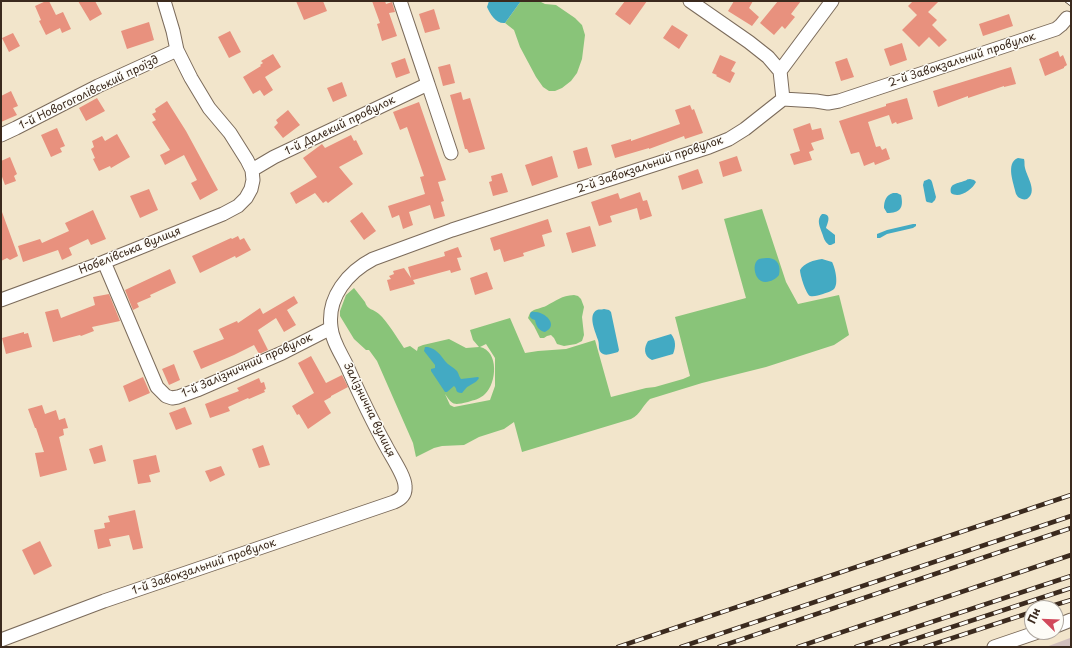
<!DOCTYPE html>
<meta charset="utf-8">
<style>
body{margin:0}
#map{position:relative;width:1072px;height:648px;overflow:hidden;background:#f2e5cb;font-family:"Playpen Sans",sans-serif}
canvas{display:block}
.frame{position:absolute;inset:0;border:2px solid #3b2a1e;pointer-events:none}
.north{position:absolute;left:1024px;top:600px;width:40px;height:40px;box-sizing:border-box;background:#fdfcf7;border:1px solid #afa8a0;border-radius:50%;rotate:293deg;font-size:11px;font-weight:700;line-height:16px;text-align:center;color:#3b2a1e}
.north::after{content:'';display:block;margin:auto;width:14px;height:18px;background:#d1495b;clip-path:polygon(50% 0,100% 100%,50% 72%,0 100%)}
</style>
<div id="map">
<canvas width="1072" height="648"></canvas>
<div class="frame"></div>
<div class="north">Пн</div>
</div>
<script>
const ctx = document.querySelector('canvas').getContext('2d');
ctx.lineJoin = 'round';
function fillPath(path, color) {
  ctx.fillStyle = color;
  ctx.fill(path, 'evenodd');
}
function trace(path, color, width, dash) {
  ctx.strokeStyle = color;
  ctx.lineWidth = width;
  ctx.lineCap = dash ? 'butt' : 'round';
  ctx.setLineDash(dash || []);
  ctx.stroke(path);
}
function write(font, color, halo, rows, align = 'center') {
  ctx.font = font + ' "Playpen Sans",sans-serif';
  ctx.lineWidth = 3;
  ctx.setLineDash([]);
  ctx.textBaseline = 'middle';
  ctx.strokeStyle = halo;
  ctx.fillStyle = color;
  for (const [text, x, y, turn = 0] of rows) {
    ctx.save();
    ctx.translate(x, y);
    ctx.rotate((+turn || 0) * Math.PI / 180);
    ctx.textAlign = isNaN(turn) ? turn : align;
    if (halo) ctx.strokeText(text, 0, 0);
    ctx.fillText(text, 0, 0);
    ctx.restore();
  }
}
const industrial = new Path2D(`
 M1070,638H1071V647H1046Z`);
const green = new Path2D(`
 M521,1H539L545,4L556,5L575,18L582,25L585,35L582,59L577,73L571,81L562,88L555,91H549L543,87L536,77L520,47L514,30L505,23Z
 M762,209L786,282L798,304L839,295L849,335L834,345L766,367L702,383L650,399C642,406 641,414 631,419L522,452L514,422L504,429L479,437L464,445L442,446L434,448L416,457L413,443L377,361L369,350H366L354,339L340,316V311L346,295L354,288L365,302C367,310 374,309 379,314C387,321 398,339 404,348L410,346L417,351L418,347L423,345L449,339L466,348L479,347L473,340L470,330L510,318L525,353L538,351L566,349L595,340L611,397L646,388L655,387L683,379L690,376L675,317L746,298L724,219ZM486,344L495,358V386L490,400L454,407L450,405L445,394C453,406 454,405 468,402C474,400 480,399 485,394C497,383 499,351 480,347Z
 M574,295L578,296L581,299L584,307L582,317L584,335L582,341L576,344L564,346L557,344L554,338L551,335L547,336L544,338H540L534,326L528,318C529,316 529,314 531,312C534,309 542,308 546,306C557,300 561,296 574,295Z`);
const water = new Path2D(`
 M489,1H521L505,23C496,24 490,14 487,7Z
 M1018,158L1024,159C1025,162 1024,165 1025,168C1027,177 1038,192 1027,199C1024,200 1021,199 1018,197L1016,194C1014,184 1005,163 1018,158Z
 M929,179L931,180L932,182L936,197L935,200L932,203L927,202L926,201L923,185L924,181Z
 M970,179L974,180L976,182C972,190 959,199 951,193C949,183 957,184 964,181C970,179 964,180 970,179Z
 M893,193H897L901,195C904,208 900,213 887,213L884,208C884,201 886,195 893,193Z
 M822,214C832,214 828,222 826,228L835,235V243L831,245H829C824,241 824,238 822,233C820,227 816,220 822,214Z
 M913,224H916V226L913,228L887,234L880,238H877V234L887,230Z
 M769,258C778,259 781,266 779,275C775,281 762,286 757,277C754,272 753,262 759,259C762,258 766,258 769,258Z
 M822,259L832,262C835,267 839,284 834,289C832,291 826,293 823,294C819,295 814,297 810,296C806,294 800,275 800,270C804,263 814,260 822,259Z
 M604,309L609,310L611,312L619,350L618,352C614,353 607,356 603,354C597,351 600,345 598,340C596,333 587,315 597,310C599,309 601,310 604,309Z
 M531,312C544,310 560,325 545,332C539,331 536,326 535,320L532,319L530,317V314Z
 M671,334C676,340 676,347 673,354L652,360C643,356 644,347 648,341Z
 M425,347H428C436,349 440,354 445,361C448,365 453,367 457,371C459,374 459,377 461,379L478,377L479,378C476,383 473,383 469,386C466,387 464,391 462,393C454,393 458,389 454,386L447,392H445L431,371V369L435,368V365L424,351Z`);
const building = new Path2D(`
 M46,1H49L56,15L63,12L71,29L62,33L60,28L46,35L39,21L41,20L35,6Z
 M78,1H95L102,14L90,21Z
 M296,1H323L327,11L304,20Z
 M372,1H385L386,4L392,2L395,12L389,13L397,36L382,41L377,24L380,23Z
 M625,1H647L630,25L615,14Z
 M734,1H753L749,8L759,17L752,26L728,11Z
 M778,1H801L791,14L795,17L785,29L782,26L774,35L760,23Z
 M913,1H939L928,12L937,20L932,25L947,40L939,47L929,37L919,47L902,30L917,15L908,6Z
 M434,9L440,29L425,33L419,14Z
 M1009,14L1013,26L983,36L979,24Z
 M149,22L154,40L127,49L121,31Z
 M672,25L688,35L679,49L663,38Z
 M230,31L241,52L229,58L218,37Z
 M13,33L20,46L9,52L2,38Z
 M902,43L907,60L890,66L884,49Z
 M1058,51L1060,57L1063,55L1067,65L1064,67V68L1045,76L1039,59Z
 M273,54L281,67L265,77L273,90L264,96L260,90L253,94L243,77L261,66L260,65L263,63L261,61Z
 M720,55L736,62L731,71L735,73L730,83L716,76L717,75L712,73Z
 M405,58L410,73L396,78L391,63Z
 M847,58L854,77L841,81L835,62Z
 M450,64L455,83L443,86L438,67Z
 M1011,67L1016,84L1004,87V86L968,98V96L938,107L933,91Z
 M342,82L347,96L333,102L327,88Z
 M11,91L18,106L13,108L17,115L1,122V96Z
 M461,92L463,100L470,98L485,149L469,153L467,149H465L450,95Z
 M97,98L105,111L86,121L79,108Z
 M907,98L913,119L897,124L896,122L892,124L889,115L868,122L876,147L880,146L882,150L886,148L890,159L875,165L874,162L864,166L859,152L851,154L839,121L886,106V104Z
 M167,101L186,131L218,190L200,200L191,183L197,180L184,155L165,165L160,155L170,150L152,122L156,120L152,114L156,112L155,109Z
 M419,102L446,180L438,182L444,201L441,202L445,216L434,219L430,205L409,212L413,225L403,229L399,215L392,218L388,206L425,194L420,177L424,176L407,127L400,130L393,112Z
 M690,105L692,110L694,109L703,133L685,139L684,136L649,149V148L615,158L611,145L631,139V141L680,124L675,110Z
 M288,110L300,125L283,138L274,127L278,123L276,120Z
 M810,123L812,130L821,128L824,139L811,143L814,150L809,152L812,160L794,165L790,154L800,151L793,129Z
 M57,128L65,146L60,148L62,152L51,157L41,135Z
 M117,134L130,157L111,168L110,166L99,171L93,159L95,158L91,149L94,147L92,141L102,136L105,141Z
 M351,135L354,141L356,140L363,154L339,167L353,184L328,203L326,201L323,203L315,193L296,204L290,193L317,177L303,158L322,144L325,148Z
 M587,147L592,165L578,169L573,151Z
 M552,156L558,177L532,186L525,165Z
 M737,156L742,171L723,177L719,162Z
 M10,157L17,174L14,176L16,181L5,185L1,174V161Z
 M698,169L703,183L682,190L678,176Z
 M502,173L508,192L493,196L489,182L492,181L491,176Z
 M149,189L158,210L140,218L130,196Z
 M640,192L643,201L647,200L652,216L640,220L637,208L610,216L612,222L599,226L591,202L618,193L620,199Z
 M93,210L106,239L91,245L88,239L69,248L72,255L62,260L58,250L23,262L18,246L40,239L42,243L69,231L65,223Z
 M1,212H2L18,256L10,260L7,258L1,261Z
 M362,212L376,231L364,240L350,221Z
 M548,219L552,232L542,235L545,246L523,253L524,256L504,262L500,249L494,251L490,238Z
 M590,226L596,246L572,253L566,233Z
 M238,236L240,240L244,238L251,250L236,258L235,256L200,273L192,256L231,238L232,239Z
 M458,247L462,257L457,258L461,270L451,273L450,270L413,280L415,284L390,291L387,280L391,279L389,276L394,274L393,271L404,268L411,278L408,267L445,256L444,252Z
 M170,269L176,283L150,295L151,297L137,303L139,307L133,310L125,290Z
 M487,272L493,289L475,295L470,278Z
 M109,294L120,321L92,327L94,331L81,336L80,335L53,342L45,312L58,309L61,318L95,305L93,297Z
 M294,296L298,303L287,310L296,325L284,332L276,318L258,330L268,350L259,354L254,345L234,355L201,369L193,351L224,339L219,329L237,321L238,323L260,308L263,314Z
 M24,332V334L28,333L32,347L6,354L2,338Z
 M311,356L326,383L342,375L348,387L331,396V397L324,401L331,413L308,429L299,414L297,415L292,406L314,393L298,363Z
 M174,364L180,380L169,385L162,369Z
 M143,377L150,393L129,402L123,386Z
 M259,378L261,383L264,382L266,389L264,390L265,392L249,399L248,398L228,407L230,411L210,418L205,404L239,391L237,388Z
 M42,405L45,414L56,410L59,420L65,418L68,428L63,429L64,435L59,437L67,470L40,477L35,453L44,452L36,428H35L28,409Z
 M185,407L192,424L176,430L169,413Z
 M102,445L106,461L94,464L89,449Z
 M263,445L270,465L259,468L252,449Z
 M156,455L160,472L149,475L151,482L138,484L133,460Z
 M221,466L225,475L210,482L205,471Z
 M135,510L143,548L133,550L129,535L109,539L111,546L98,549L94,530L105,528L104,523L110,522L108,516Z
 M40,541L52,566L34,575L22,550Z`);
const street = new Path2D(`
 M690,1L749,42L768,57L780,71L783,99
 M780,71L832,1
 M428,84L451,153
 M1,135L16,128L98,86L177,50
 M252,170L274,157L428,84L400,1
 M104,262L157,387L166,396L172,398L178,397L197,390L282,353L331,328
 M1,300L104,262L223,214L238,206L246,198L251,189L253,180L252,170L247,160L230,133L209,108L191,78L177,50L173,31L164,1
 M1056,626L1071,620
 M1,640L104,601L394,502C401,499 406,495 405,486C405,476 391,456 386,446C371,419 358,391 346,364C340,352 332,340 331,327C327,297 348,272 373,259L452,230L709,147L729,139L745,129L783,99L816,101L828,103L839,101L1056,29L1061,25L1067,18
 M994,647L1038,632`);
const rail = new Path2D(`
 M1067,1L1071,4
 M1045,608L1071,600
 M618,647L1071,495
 M681,647L1071,516
 M719,647L1071,528
 M798,647L1071,555
 M856,647L1071,576
 M891,647L1071,588
 M925,647L1032,612`);
const streetNames = [
 ["2-й Завокзальний провулок",962,60,-18],
 ["1-й Новогоголівський проїзд",89,93,-26],
 ["1-й Далекий провулок",340,126,-26],
 ["2-й Завокзальний провулок",650,165,-19],
 ["Нобелівська вулиця",130,251,-22],
 ["1-й Залізничний провулок",247,366,-24],
 ["Залізнична вулиця",369,410,64],
 ["1-й Завокзальний провулок",204,567,-19]
];
fillPath(industrial, '#d1bfbd');
fillPath(green, '#89c479');
fillPath(water, '#43aac3');
fillPath(building, '#e8917e');
trace(street, '#7b6b5b', 15);
trace(street, '#fff', 13);
trace(rail, '#3b2a1e', 4.5);
trace(rail, '#fdfcf7', 3, [9]);
write('11px', '#3b2a1e', '#fdfcf7', streetNames);
</script>
